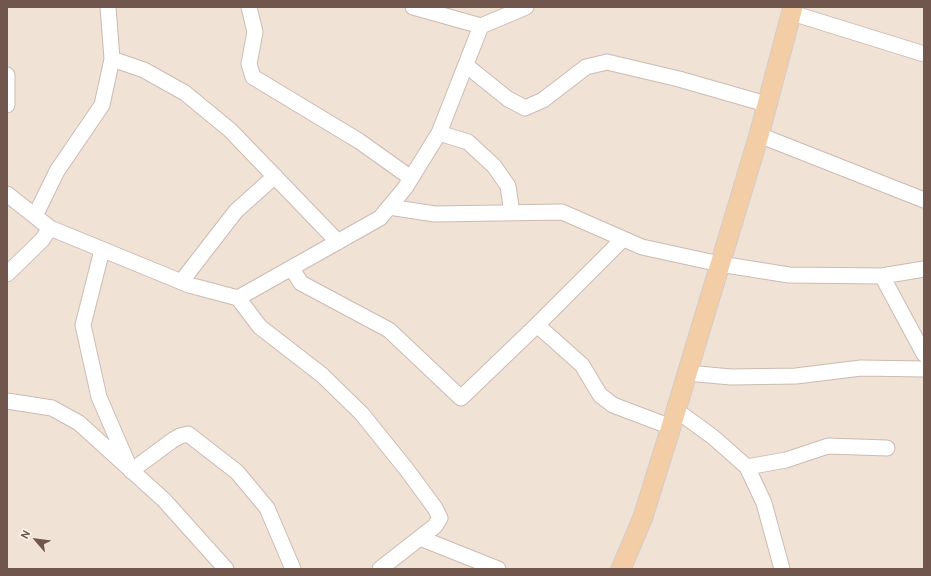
<!DOCTYPE html>
<style>
body{margin:0}
#map{position:relative;width:931px;height:576px;overflow:hidden;background:#faf0e6;font-family:Cabin,sans-serif}
canvas{display:block}
.frame{position:absolute;inset:0;border:8px solid #71564e;pointer-events:none}
.north{position:absolute;left:16px;top:520px;width:40px;height:40px;-webkit-text-stroke:3px #fdf5ec;paint-order:stroke;rotate:298deg;font-size:11px;font-weight:700;line-height:16px;text-align:center;color:#71564e}
.north::after{content:'';display:block;margin:auto;width:14px;height:18px;background:#71564e;clip-path:polygon(50% 0,100% 100%,50% 72%,0 100%)}
</style>
<div id="map">
<canvas width="931" height="576"></canvas>
<div class="frame"></div>
<div class="north">N</div>
</div>
<script>
const ctx = document.querySelector('canvas').getContext('2d');
ctx.lineJoin = 'round';
function fillPath(path, color) {
  ctx.fillStyle = color;
  ctx.fill(path, 'evenodd');
}
function trace(path, color, width, dash) {
  ctx.strokeStyle = color;
  ctx.lineWidth = width;
  ctx.lineCap = dash ? 'butt' : 'round';
  ctx.setLineDash(dash || []);
  ctx.stroke(path);
}
const residential = new Path2D(`
 M7,7H924V569H7Z`);
const minor = new Path2D(`
 M249,7L255,32L249,64L253,77L359,141L411,178
 M413,7L481,26L526,7
 M792,13L924,54
 M112,59L144,70L185,93L230,130L338,242
 M467,66L508,99L525,108L543,100L586,67L607,62L679,79L766,104
 M7,75V105
 M439,133L468,142L494,166L508,186L512,213
 M759,135L924,200
 M7,194L50,228L189,285L238,298L380,218L405,188L439,133L481,26
 M389,207L435,214L562,212L642,247L720,264L789,275L882,276L924,269
 M35,216L57,171L102,105L112,59L108,7
 M102,250L83,325L99,397L131,471L173,440L180,436L188,434L237,472L267,508L293,569
 M292,269L301,283L389,330L461,398L537,325L623,239
 M7,274L42,240L50,228
 M882,276L924,354
 M181,282L236,211L275,176
 M238,298L260,327L322,375L362,414L407,470L435,508L440,518L435,526L380,569
 M537,325L582,365L600,395L613,405L671,427
 M687,373L731,377L796,376L861,368L924,369
 M7,401L52,408L79,423L164,500L226,569
 M676,410L713,437L747,467L764,503L782,569
 M747,467L786,460L828,446L887,448
 M420,538L498,569`);
const major = new Path2D(`
 M621,569L643,517L671,427L759,135L793,7`);
fillPath(residential, '#f1e2d6');
trace(minor, '#cdbab1', 17);
trace(major, '#d4ccca', 21);
trace(minor, '#fff', 15);
trace(major, '#f2cda5', 19);
</script>
